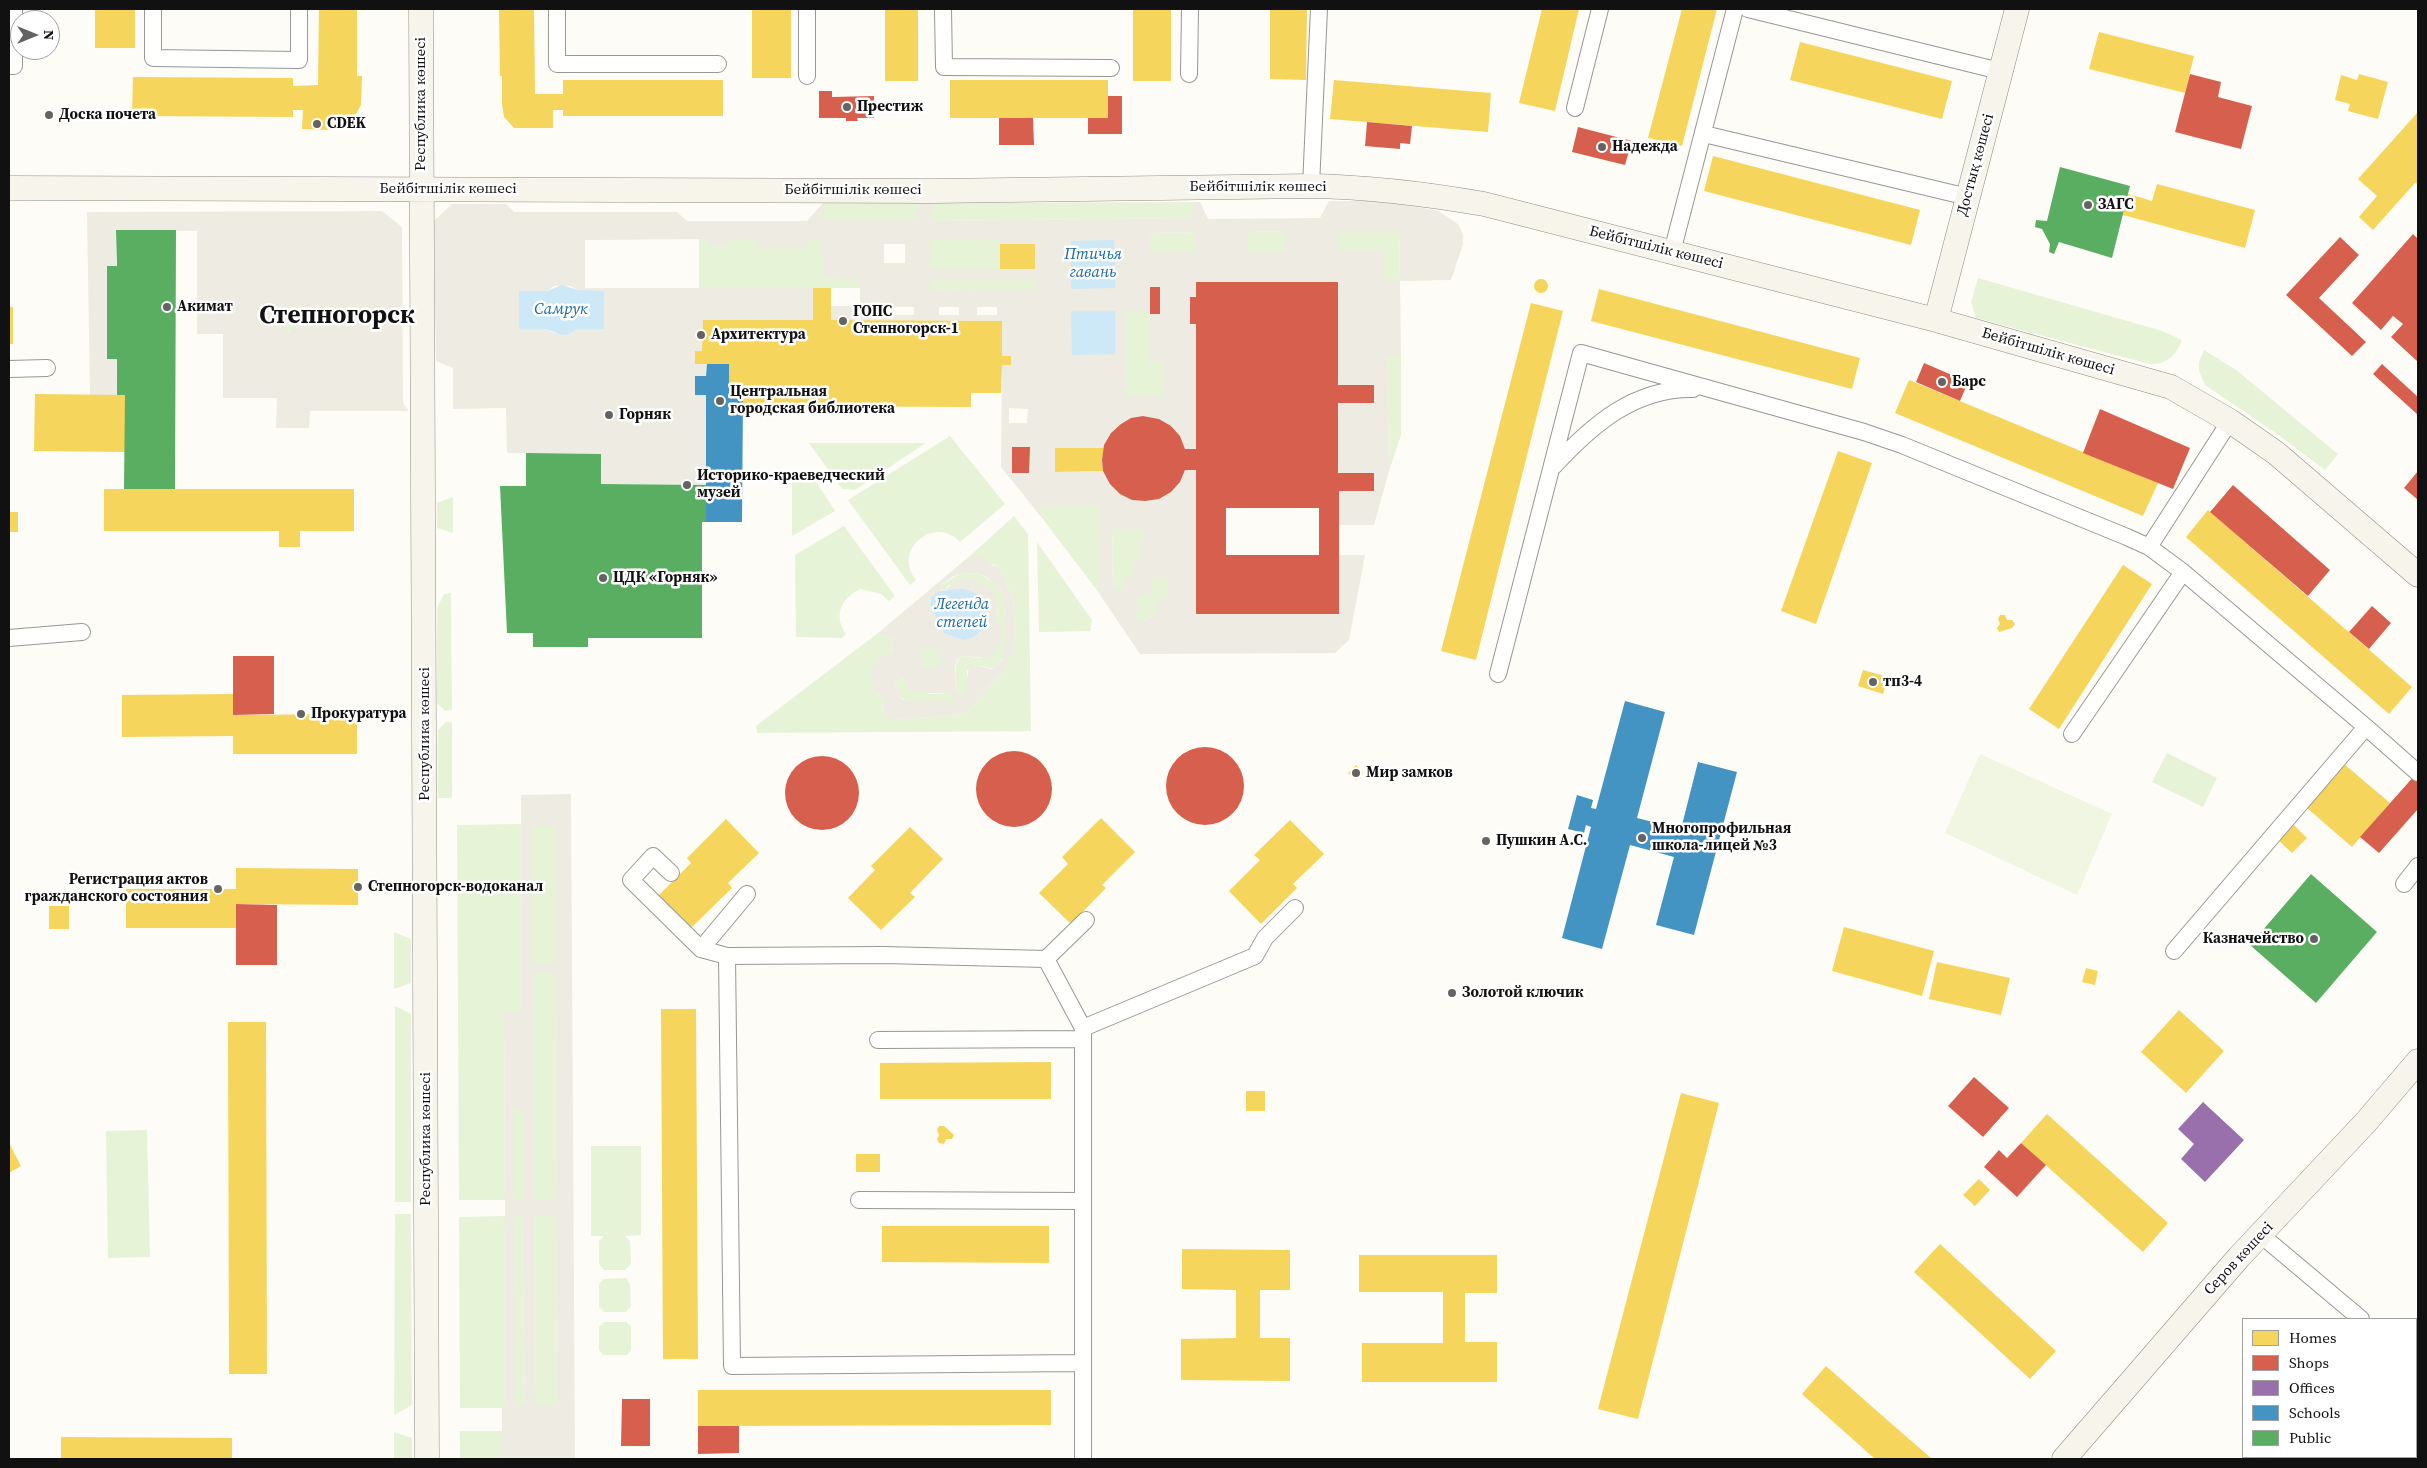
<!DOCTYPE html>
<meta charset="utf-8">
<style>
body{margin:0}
#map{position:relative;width:2427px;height:1468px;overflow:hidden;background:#fdfcf7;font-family:"Source Serif 4",serif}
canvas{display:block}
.frame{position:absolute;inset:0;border:10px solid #111;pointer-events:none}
.legend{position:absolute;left:2242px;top:1318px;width:175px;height:140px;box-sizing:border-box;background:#fff;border:1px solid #a0a0a0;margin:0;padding:6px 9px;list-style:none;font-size:15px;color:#111}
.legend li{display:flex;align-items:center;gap:10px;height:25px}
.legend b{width:25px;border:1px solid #a0a0a0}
.north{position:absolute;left:10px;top:10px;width:50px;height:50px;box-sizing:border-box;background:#fff;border:1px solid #a0a0a0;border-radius:50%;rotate:90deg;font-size:14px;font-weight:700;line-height:20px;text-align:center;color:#111}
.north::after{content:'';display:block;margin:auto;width:18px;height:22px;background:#646362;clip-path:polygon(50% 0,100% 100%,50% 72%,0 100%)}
</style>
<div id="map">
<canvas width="2427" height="1468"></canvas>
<div class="frame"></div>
<ul class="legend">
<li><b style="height:14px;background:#f6d55c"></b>Homes</li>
<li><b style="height:14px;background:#d6604d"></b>Shops</li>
<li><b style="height:14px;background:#9970ab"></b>Offices</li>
<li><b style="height:14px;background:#4393c3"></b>Schools</li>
<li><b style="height:14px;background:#5aae61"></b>Public</li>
</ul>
<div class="north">N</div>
</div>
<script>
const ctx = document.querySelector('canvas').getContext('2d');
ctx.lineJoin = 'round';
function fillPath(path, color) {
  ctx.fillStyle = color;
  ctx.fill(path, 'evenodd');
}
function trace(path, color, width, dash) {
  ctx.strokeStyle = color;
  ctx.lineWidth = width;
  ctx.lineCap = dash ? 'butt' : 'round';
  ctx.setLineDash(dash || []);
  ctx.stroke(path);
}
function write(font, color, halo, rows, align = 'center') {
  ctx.font = font + ' "Source Serif 4",serif';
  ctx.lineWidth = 5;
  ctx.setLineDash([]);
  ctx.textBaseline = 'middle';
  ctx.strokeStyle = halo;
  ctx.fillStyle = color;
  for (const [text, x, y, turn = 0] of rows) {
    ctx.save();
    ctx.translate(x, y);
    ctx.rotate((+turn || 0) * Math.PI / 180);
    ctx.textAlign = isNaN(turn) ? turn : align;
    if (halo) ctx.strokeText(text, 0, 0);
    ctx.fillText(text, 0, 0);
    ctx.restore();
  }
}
const green = new Path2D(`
 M1193,202V218L932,221V203Z
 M823,203H918V220H822Z
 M1286,231L1287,251H1247V232Z
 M1338,231H1399L1400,280L1383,281V250H1338Z
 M1195,232V252H1149V233Z
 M699,239H708V246L728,239H758V248H806V239H823L860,278V288H699Z
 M930,239H1000V269H930Z
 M1978,278L2162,331L2182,340C2176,356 2166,365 2149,364L1976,318L1971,302Z
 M929,280H1037V290H929Z
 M278 320a11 11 0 1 1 22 0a11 11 0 1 1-22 0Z
 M1150,311V361H1164V395H1125V312Z
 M2204,350L2236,370L2338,454L2325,470L2277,434L2205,385L2199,371V362Z
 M1387,355H1401V435L1389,471Z
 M950,436L1005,504L960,542C933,514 892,551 916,580L910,585L848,500Z
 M809,443H926L855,490L842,489Z
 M792,473L815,480L835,511L792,536Z
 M453,497V533L437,528V503Z
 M1042,505H1100V589H1096L1042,518Z
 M1014,516L1028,534L1031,731L757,733L756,726L878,633L893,639L892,655L876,690L883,700L884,714L895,720L962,714L970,709L1003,671L1015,631L1013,600L999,566C991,566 981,557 971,555Z
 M844,526L895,596L889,601L881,594L860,589C841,599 833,615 846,634L842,638L796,637L795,555Z
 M1112,529H1144V539H1139V560L1134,561V576L1124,589H1113Z
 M1037,542L1092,620L1090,631L1039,632Z
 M977,573C986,577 994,581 999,588C1009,603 1011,655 996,666C989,671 985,665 978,666C975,666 970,669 967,671L968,685L964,697L956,690C958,677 951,666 961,656L981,658L1002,626L996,615L997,603L949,585L945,590H942L940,586L959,574Z
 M1151,577H1168V601L1146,621H1137V594H1151Z
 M451,593L452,710L445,711L437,703V608L444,594Z
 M920 658a11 11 0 1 1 22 0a11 11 0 1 1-22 0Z
 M904,677L929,694H952L957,701C941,703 911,708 899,696L902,694L894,686Z
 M446,722H452V798H438V730Z
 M2167,753L2217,778L2203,807L2152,782Z
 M521,824L522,1011H504L505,1200H459L457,825Z
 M532,826H556V963H532Z
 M394,932L411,939V983L394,989Z
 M532,973H555L556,1199H533Z
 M395,1006L411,1014V1202H395Z
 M514,1109H523L524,1199H514Z
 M147,1130L150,1257L108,1258L106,1131Z
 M591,1146H641V1235L625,1236L630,1241L631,1264L625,1270H604L599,1264V1241L604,1236H591Z
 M395,1214H411L412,1405L394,1415Z
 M505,1216L506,1408H460L459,1217Z
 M514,1216H522L525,1405H515Z
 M534,1216H556L557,1405H535Z
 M626,1278L630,1284L631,1306L626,1312H604L599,1307V1284L604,1279Z
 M604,1322H626L631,1326V1350L627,1355H603L599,1350V1327Z
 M460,1431H502V1459H460Z
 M394,1432L412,1438V1459H394Z`);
const pitch = new Path2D(`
 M1980,754L2112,814L2077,895L1945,833Z`);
const plaza = new Path2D(`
 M1329,201H1383L1439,211L1459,225L1463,235V244L1451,280L1400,281L1401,355L1387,356L1389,471L1374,525H1339V491H1374V473H1338V403H1374V385H1338V282H1196V297H1190V324H1196V449H1185L1180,436L1171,426L1159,419L1143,416L1121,424L1111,433L1104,448L1055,449V472L1103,471L1132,500L1145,501L1159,499L1171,492L1180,482L1185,470H1196V614H1338L1339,555H1365L1349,640L1335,653L1140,654L1096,589H1100V505H1042V518L1001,467L1002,365H1011V356H1002V321L831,320V306H860V279L823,278L822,239H807L806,248H758L757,239H728V246H708L707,239L585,240V288H813V320H703L702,351H695V364H707L706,376H695V395H706V485L601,484V454L507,453L506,408L453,409V368L436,361L434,221L452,204H506L514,212H677L687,221H807L823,203V220H917L918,203H932V221L1192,218L1193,202H1200L1208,219L1320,218ZM1286,231V251H1247V232ZM1338,231H1399L1400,280H1383V250H1338ZM1195,232V252H1149V233ZM930,239H999L1000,244H1035V269H930ZM884,244H905V263H884ZM930,280H1036L1037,289L930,290ZM554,286H570L578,290L604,329H578L570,334L554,333L546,329L519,291H547ZM894,307H914V315H894ZM939,307H959V315H939ZM977,307H997V315H977ZM1125,312H1150V361H1164V395H1125ZM1009,408L1028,409L1027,423H1009ZM1029,447V473H1012V448ZM1112,529H1144V539H1139V560L1134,561V576L1124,577V589H1113ZM1151,577H1168V600L1156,601V612L1146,621H1137V595L1151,594Z
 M382,211L402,227L403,403L409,411H310L309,428H276L277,398H223V334H197V231L116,230L117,395H90L87,212ZM290,308L293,312H298L301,320L298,324V328H293L289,332L285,328H281L278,320L281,311L286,312Z
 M971,555L983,558L994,566H999L1013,600L1015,631L1011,655L1003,671L970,709L962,714L895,720L891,719L884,714L883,700L876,690L871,673L875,661L882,656L892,655L893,639L878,633ZM977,573L987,577L1000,589L1006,610V640L1001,661L996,666L991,669L979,666L969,668L964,696L956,690L955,666L957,660L961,656L989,658L1000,646L1002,626L996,615L997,603L994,595L988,587L973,579L957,580L945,590H970L981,597L987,621L984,627L980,633L963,640L945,633L930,605V601L938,591L942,590L940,586L952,577L959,574ZM930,647L937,649L942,656L940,664L930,669L923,666L920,658L923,651ZM904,677L908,687L915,692L951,694L956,701L919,702L903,700L899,696L903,694L894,686Z
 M571,794L575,1459H502V1408L506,1407L504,1011H522L521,795ZM532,826H556V963H532ZM533,973H555L556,1199H533ZM514,1109H523V1199H514ZM522,1216L525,1405H516L514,1217ZM534,1216H556L557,1405H535Z`);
const water = new Path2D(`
 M1114,240L1115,288L1071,289V241Z
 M562,285L578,290L604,291V329H578L570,334L562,335L546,329H519V291H547Z
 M1071,311H1115V354L1072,355Z
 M963,589C996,595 996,635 963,640L944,633L930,605L931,598L938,591Z`);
const homes = new Path2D(`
 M95,9H135V48H95Z
 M319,9H357V76H362L361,105L355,116L343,126L330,130L302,129L303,110H293V117L132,116L133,77L293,78V86L318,85Z
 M499,9H534L535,94H563V80H723V116H563V110H553V128H514L504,117L502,104V76H500Z
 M752,9H791V78H752Z
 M885,9H918V81H885Z
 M1133,9H1171V81H1133Z
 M1270,9H1307L1306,80L1270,79Z
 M1542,9H1579L1555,111L1519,103Z
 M1682,9H1717L1682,146L1648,138Z
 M2099,32L2194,56L2185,93L2089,69Z
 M1800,42L1952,81L1942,119L1790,80Z
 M2359,74L2388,82L2378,119L2348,111L2350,104L2335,100L2341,75L2357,80Z
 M950,80H1108V118H950Z
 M1334,80L1491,93L1488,132L1330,119Z
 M2418,112V184L2415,183L2373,230L2359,217L2377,196L2358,179Z
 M1713,156L1920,210L1911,245L1704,191Z
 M2157,184L2255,210L2245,248L2123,215L2128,194L2152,201Z
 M1000,244H1035V269H1000Z
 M1534 286a7 7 0 1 1 14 0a7 7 0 1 1-14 0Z
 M813,288H831V320L1002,321V356H1011V365H1002L1001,393H971V407L743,406V397H729V364H695V351H702L703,320H813Z
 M1599,289L1860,358L1852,389L1591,321Z
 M1531,303L1563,311L1476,660L1441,651Z
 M9,307H13V344H9Z
 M1909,380L2158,483L2143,516L1895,413Z
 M35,394L125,395V452L34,451Z
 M1055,448H1104L1102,460L1103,471L1055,472Z
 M1838,451L1872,463L1816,624L1781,611Z
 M104,489H354V531H300V547H279V531H104Z
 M2208,510L2412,687L2389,714L2186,537Z
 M9,512H18V532H9Z
 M2123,565L2152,584L2059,729L2029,709Z
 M2000,615H2005L2007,620H2012L2015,624L2012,628L1999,632L1997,628L2000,624L1998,619Z
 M1863,670L1888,677L1883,694L1858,686Z
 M233,694V715L357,714V754H233V736L122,737V695Z
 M2344,764L2390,803L2352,847L2307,808Z
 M1356,765L1363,773L1356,780L1348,773Z
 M1101,818L1135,852L1102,885L1106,888L1071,924L1039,893L1068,864L1062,857Z
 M726,819L759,853L728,883L732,888L691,928L658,896L691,863L687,858Z
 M1290,820L1324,854L1293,884L1297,888L1261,924L1229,891L1260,860L1254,855Z
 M2292,823L2307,838L2292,853L2277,839Z
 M910,827L943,859L910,893L915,897L881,930L848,898L875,870L871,866Z
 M236,868L358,869V905L236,904V928H126V889H236Z
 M49,906H69V929H49Z
 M1844,927L1934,951L1922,996L1832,971Z
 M1937,962L2010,978L2001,1015L1929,999Z
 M2086,968L2098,971L2095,985L2082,982Z
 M661,1009H696L698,1359H663Z
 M2179,1010L2224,1051L2186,1093L2141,1052Z
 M228,1022H266L267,1374H229Z
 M1051,1062V1099H880V1063Z
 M1246,1091H1265V1111H1246Z
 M1681,1093L1719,1103L1638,1419L1598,1409Z
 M2047,1114L2168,1223L2143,1252L2021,1143Z
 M939,1126H944L954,1135L952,1139H946L944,1144L939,1143L937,1139L939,1135L937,1130Z
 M9,1143L21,1166L9,1173Z
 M856,1154H880V1172H856Z
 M1979,1179L1990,1190L1975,1206L1963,1195Z
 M882,1226H1049V1263L882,1262Z
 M1940,1244L2056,1351L2030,1379L1914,1272Z
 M1182,1249L1290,1250V1290H1260V1338H1290V1381L1181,1380V1339L1236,1338V1290L1182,1289Z
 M1359,1255H1497V1293H1465V1342H1497V1382H1362V1343H1443V1292H1359Z
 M1826,1366L1878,1412L1932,1459H1875L1802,1394Z
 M698,1390H1051V1425L698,1426Z
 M61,1437L232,1438V1459H61Z`);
const shops = new Path2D(`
 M2190,74L2221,82L2218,97L2252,106L2241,149L2175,132Z
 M819,91H832V97L874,96V118H857L858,121H846V118H819Z
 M1108,96H1122V134H1088V118H1108Z
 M999,118H1033L1034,145H999Z
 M1367,122L1412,126L1410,144L1400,143V149L1365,146Z
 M1578,127L1632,141L1625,165L1572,152Z
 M2413,234L2418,239V362L2391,337L2403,324L2393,316L2381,330L2352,303Z
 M2340,237L2359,255L2319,298L2366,342L2352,356L2286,295Z
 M1196,282H1338V385H1374V403H1338V473H1374V491H1339V614H1196V470H1185L1180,482L1171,492L1159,499L1145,501L1132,500L1120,494L1110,484L1103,471L1102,460L1104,445L1111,433L1121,424L1131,418L1143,416L1159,419L1171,426L1180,436L1185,449H1196V324H1190V297H1196ZM1226,508H1319V555H1226Z
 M1150,287H1160V314H1150Z
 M1924,363L1968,382L1960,401L1916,382Z
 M2382,364L2418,397V415L2373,374Z
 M2100,409L2190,448L2173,489L2083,453Z
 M1012,447H1030L1029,473H1012Z
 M2418,471V500L2404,488Z
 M2233,485L2330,570L2308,596L2210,512Z
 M2372,606L2391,623L2369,649L2349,632Z
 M233,656H274V714L233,715Z
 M1166 786a39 39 0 1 1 78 0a39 39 0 1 1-78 0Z
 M976 789a38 38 0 1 1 76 0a38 38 0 1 1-76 0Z
 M785 793a37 37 0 1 1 74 0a37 37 0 1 1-74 0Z
 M2415,775L2418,778V809L2379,853L2360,837Z
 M236,904L277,905V965H236Z
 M1974,1077L2009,1108L1983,1137L1948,1106Z
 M2021,1143L2046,1165L2017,1197L1984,1167L1999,1150L2007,1158Z
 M622,1399H650V1446H621Z
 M698,1426H739V1453L698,1454Z`);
const offices = new Path2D(`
 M2203,1102L2244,1140L2205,1182L2181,1159L2194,1144L2178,1129Z`);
const schools = new Path2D(`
 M707,364H729V397H743L742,522H706V395H695V376H706Z
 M1625,701L1665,712L1637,818L1681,829L1698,762L1737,772L1694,935L1656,925L1674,857L1630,845L1602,949L1562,938L1591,827L1586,825L1584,833L1568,829L1577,795L1593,800L1591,808L1596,809Z`);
const public = new Path2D(`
 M2060,167L2130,186L2112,258L2059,242L2054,254L2049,252L2050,244L2042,229L2035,227L2036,220L2047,221Z
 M116,230H176L175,489H124L125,395H117V359H107V266H117Z
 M526,453L601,454V484L706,485V522H702V638H588V647H533V633H507L500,486H526Z
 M2311,874L2377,932L2316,1003L2250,945Z`);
const street = new Path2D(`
 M153,9V58L299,60V9
 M557,9V64H718
 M807,9V76
 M943,9L944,67L1111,68
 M1748,9L2000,71
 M9,66H14V9
 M1189,74L1190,9
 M1575,108L1600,9
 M1704,134L1968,197
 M1311,186L1319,9
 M1672,252L1735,9
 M9,369L47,368
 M1554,466C1592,425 1634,388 1693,389
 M2149,547L2230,421
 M9,638L82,632
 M1498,674L1581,353L1864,432L1902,445L2127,537L2149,547L2183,572L2366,727L2174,951
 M2366,727L2418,773
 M2072,734L2183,572
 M671,873L653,856L631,880L701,949L727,956L883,955L1046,959L1083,1028V1459
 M2404,884L2418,866
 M701,949L747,894
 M727,956L732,1366L1083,1363
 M1046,959L1086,920
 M1083,1028L1255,956L1265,938L1295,908
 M878,1040L1083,1039
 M859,1200L1083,1201
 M2261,1235L2361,1319
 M2416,1368L2418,1371`);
const secondary = new Path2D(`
 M421,9L427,1459
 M9,188L933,191L1311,186C1370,187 1426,194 1484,204L1936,320L2171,387L2230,421L2276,453L2418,575
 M1936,320L2017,9
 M2064,1459L2239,1257L2366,1122L2418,1061`);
const markers = [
 [847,107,5,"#646362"],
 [49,115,5,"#646362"],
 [317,124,5,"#646362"],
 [1602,147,5,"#646362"],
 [2088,205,5,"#646362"],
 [167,307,5,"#646362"],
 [843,321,5,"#646362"],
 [701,335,5,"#646362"],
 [1942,382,5,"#646362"],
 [720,401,5,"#646362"],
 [609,415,5,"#646362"],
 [687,485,5,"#646362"],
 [603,578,5,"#646362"],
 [1873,682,5,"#646362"],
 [301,714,5,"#646362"],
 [1356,773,5,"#646362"],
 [1642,838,5,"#646362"],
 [1486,841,5,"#646362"],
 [358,887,5,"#646362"],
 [218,889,5,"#646362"],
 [2314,939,5,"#646362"],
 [1452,993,5,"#646362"]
];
const streetNames = [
 ["Республика көшесі",421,104,-90],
 ["Достық көшесі",1976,165,-75],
 ["Бейбітшілік көшесі",1258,187],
 ["Бейбітшілік көшесі",448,189],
 ["Бейбітшілік көшесі",853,190],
 ["Бейбітшілік көшесі",1656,248,14],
 ["Бейбітшілік көшесі",2048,352,16],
 ["Республика көшесі",425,734,-90],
 ["Республика көшесі",426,1139,-90],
 ["Серов көшесі",2239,1259,-47]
];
const poiNames = [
 ["Престиж",857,107],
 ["Доска почета",59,115],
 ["CDEK",327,124],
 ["Надежда",1612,147],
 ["ЗАГС",2098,205],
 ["Акимат",177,307],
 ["ГОПС",853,312],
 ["Степногорск-1",853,329],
 ["Архитектура",711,335],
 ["Барс",1952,382],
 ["Центральная",730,392],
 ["городская библиотека",730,409],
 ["Горняк",619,415],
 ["Историко-краеведческий",697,476],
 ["музей",697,493],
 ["ЦДК «Горняк»",613,578],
 ["тп3-4",1883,682],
 ["Прокуратура",311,714],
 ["Мир замков",1366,773],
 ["Многопрофильная",1652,829],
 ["школа-лицей №3",1652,846],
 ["Пушкин А.С.",1496,841],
 ["Регистрация актов",208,880,"right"],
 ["гражданского состояния",208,897,"right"],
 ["Степногорск-водоканал",368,887],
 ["Казначейство",2304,939,"right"],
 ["Золотой ключик",1462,993]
];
const waterNames = [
 ["Птичья",1093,255],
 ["гавань",1093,273],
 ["Самрук",561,310],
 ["Легенда",962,605],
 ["степей",962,623]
];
const townNames = [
 ["Степногорск",337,317]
];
fillPath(green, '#e7f3d7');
fillPath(pitch, '#f0f6e1');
fillPath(plaza, '#edebe2');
fillPath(water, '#cde8f7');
fillPath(homes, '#f6d55c');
fillPath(shops, '#d6604d');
fillPath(offices, '#9970ab');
fillPath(schools, '#4393c3');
fillPath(public, '#5aae61');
trace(street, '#979795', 18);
trace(secondary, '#8e8d8b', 25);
trace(street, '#fffffe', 16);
trace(secondary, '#f6f4eb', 24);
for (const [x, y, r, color] of markers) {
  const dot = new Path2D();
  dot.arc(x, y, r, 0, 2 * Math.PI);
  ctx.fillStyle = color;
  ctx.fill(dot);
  trace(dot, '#fff', 2);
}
write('15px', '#111', '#fff', streetNames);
write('bold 15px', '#111', '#fff', poiNames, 'left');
write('italic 16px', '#1768a6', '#fff', waterNames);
write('bold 25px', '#111', '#fff', townNames);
</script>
